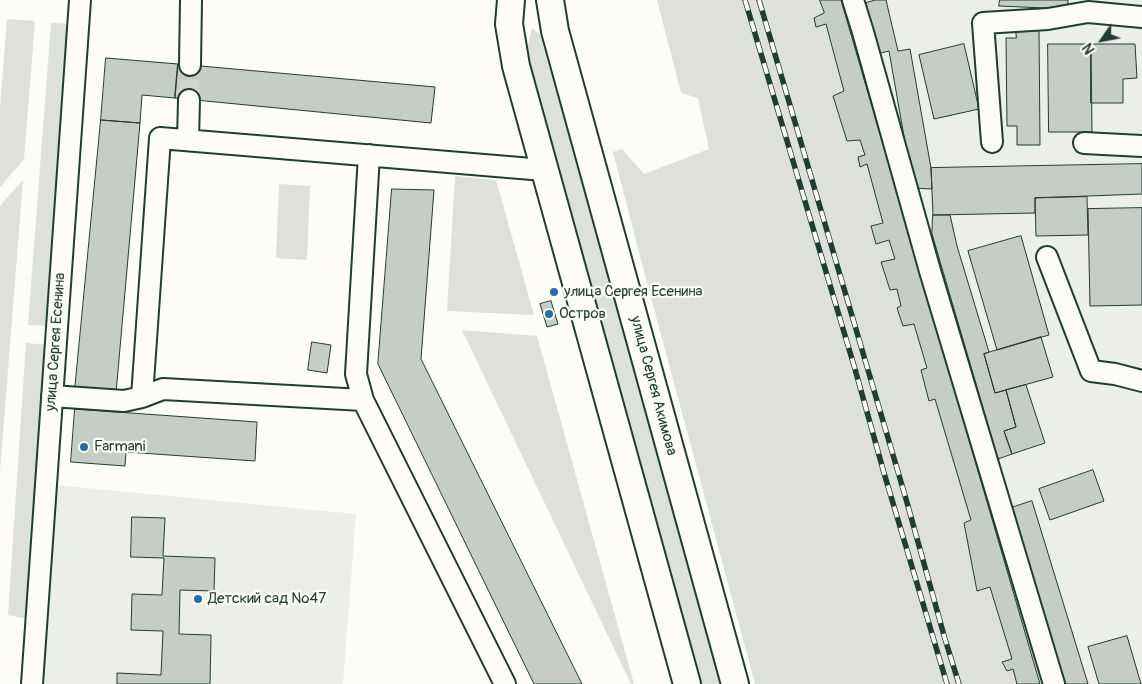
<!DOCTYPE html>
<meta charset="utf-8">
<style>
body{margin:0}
#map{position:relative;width:1142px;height:684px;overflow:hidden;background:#fdfcf7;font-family:Pangolin,sans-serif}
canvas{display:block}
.north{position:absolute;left:1077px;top:15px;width:50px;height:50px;-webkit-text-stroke:4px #fdfcf7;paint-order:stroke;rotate:237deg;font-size:14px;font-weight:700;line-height:20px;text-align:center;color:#1f3d34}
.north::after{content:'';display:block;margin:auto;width:18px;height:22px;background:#1f3d34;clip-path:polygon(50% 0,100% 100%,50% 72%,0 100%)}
</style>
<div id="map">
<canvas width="1142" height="684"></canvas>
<div class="north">N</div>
</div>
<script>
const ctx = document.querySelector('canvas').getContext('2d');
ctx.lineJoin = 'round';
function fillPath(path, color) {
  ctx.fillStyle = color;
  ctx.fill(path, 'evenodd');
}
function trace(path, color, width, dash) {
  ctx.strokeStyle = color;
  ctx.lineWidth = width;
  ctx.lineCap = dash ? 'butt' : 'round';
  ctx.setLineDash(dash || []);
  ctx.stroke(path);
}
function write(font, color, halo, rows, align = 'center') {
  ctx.font = font + ' Pangolin,sans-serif';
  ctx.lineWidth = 4.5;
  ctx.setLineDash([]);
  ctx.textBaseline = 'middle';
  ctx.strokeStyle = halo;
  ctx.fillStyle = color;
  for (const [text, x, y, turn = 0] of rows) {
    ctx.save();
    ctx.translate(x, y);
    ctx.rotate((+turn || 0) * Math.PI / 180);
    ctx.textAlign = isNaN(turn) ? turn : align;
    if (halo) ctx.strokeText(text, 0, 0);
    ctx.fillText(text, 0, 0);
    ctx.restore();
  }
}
const built = new Path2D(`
 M820,0H1142V684H1017L989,587L977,591L964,523L970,520L929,401L921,370L927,367L914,325L903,326L881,262L895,259L889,240L876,244L871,226L883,223L866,165L860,167L858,157L865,155L860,140L847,141L833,96L844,91L826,24L816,27L814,18L824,13Z
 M55,485L356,514L343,684H41Z`);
const green = new Path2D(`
 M657,0H820L824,13L814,18L816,27L826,24L844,91L833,96L847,141L860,140L865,155L858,157L860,167L867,164L883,223L871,226L876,244L889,240L895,259L881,263L890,290L897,289L901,306L897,309L903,326L914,324L927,368L921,370L929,400L935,399L971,520L964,523L977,591L990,587L1012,659L1013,669L1017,684H755L646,279L613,152L622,149L644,174L709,149L698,98L681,93Z
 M7,19L35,21L24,159L0,187V108Z
 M51,23L72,24L49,326L28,325Z
 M532,28L540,35L613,289L722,684H698L525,59Z
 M455,176L496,180L534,315L447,311Z
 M23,180L0,471V206Z
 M279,184L310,186L307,260L276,258Z
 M462,330L537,336L634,684H631Z
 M26,343L50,345L32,620L8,615Z`);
const building = new Path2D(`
 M820,0H841L1040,684H1017L1013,669L1007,671L1002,662L1012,659L990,587L977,591L964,523L971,520L935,399L929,401L921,370L927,368L914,324L903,326L897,308L901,306L897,289L890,290L881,262L895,259L889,240L876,244L871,226L883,223L867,164L860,167L858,157L865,155L860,140L847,141L833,96L844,91L826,24L816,27L814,18L824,13Z
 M876,0H886L898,51L910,49L931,168L932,189L913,188L889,51L877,54L866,3Z
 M1000,0H1068V9L999,6Z
 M1016,29H1039L1040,145H1017V126H1007L1006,38H1016Z
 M964,44L979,109L934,119L919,55Z
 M1048,44H1091L1092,132H1049Z
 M1091,44H1135L1137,78L1123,79V103H1091Z
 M106,58L178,64L175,98L142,95L140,123L101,120Z
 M178,64L435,87L431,123L175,98Z
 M101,120L140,123L116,393L75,390Z
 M1142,164V194L1035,198V213L933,215L931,168Z
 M392,189L434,190L421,359L582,684H534L378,364Z
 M1087,197L1088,235L1036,236L1035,198Z
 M1142,208V305L1090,306L1088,209Z
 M933,215H950L957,246L989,352L984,354L995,393L1006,390L1016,427L1004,431L1012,454L998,459L932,234Z
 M1021,236L1049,335L997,350L968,251Z
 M551,301L558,324L547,327L540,304Z
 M1041,337L1053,377L995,393L984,354Z
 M312,342L331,345L327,373L308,370Z
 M1026,385L1045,443L1012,454L1004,431L1016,427L1006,390Z
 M75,409L257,422L255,461L126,452L125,466L71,462Z
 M1093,470L1104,501L1050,520L1039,489Z
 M1032,501L1088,684H1063L1011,508Z
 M132,517L165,518L163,556L215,558L214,591L180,590L179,634L211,635L210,684H117V673L161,675L163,631L131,630L132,594L162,595L164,558L131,557Z
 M1127,636L1141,684H1099L1088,647Z`);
const minorTunnel = new Path2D(`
 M189,100L190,65`);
const minor = new Path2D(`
 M853,0L863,32L930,271L1054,684
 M190,65L191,0
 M188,140L189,100
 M992,142L983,23L1048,19L1088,12L1142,17
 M1084,143L1142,146
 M1047,257L1091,371L1115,374L1142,381
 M52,396L124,401L142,397L160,138L544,170
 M142,397L163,389L363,400L356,374L369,155
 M363,400L505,684
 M32,684L80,0`);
const major = new Path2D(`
 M511,0L509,24L516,66L687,684
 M550,0L555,31L735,684`);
const rail = new Path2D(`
 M745,0L855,369L884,473L947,684
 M759,0L906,499L945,639L959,684`);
const markers = [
 [554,292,5,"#1f6fb2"],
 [549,314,5,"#1f6fb2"],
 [84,447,5,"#1f6fb2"],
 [198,599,5,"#1f6fb2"]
];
const poiNames = [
 ["улица Сергея Есенина",564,292],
 ["Остров",559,314],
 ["Farmani",94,447],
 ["Детский сад №47",208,599]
];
const streetNames = [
 ["улица Сергея Есенина",56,342,-86],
 ["улица Сергея Акимова",653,386,75]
];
fillPath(built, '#eceee9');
fillPath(green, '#dde0db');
fillPath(building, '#c6cdc7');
trace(building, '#1f3d34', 1);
trace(minorTunnel, '#d1d6d0', 20, [20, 10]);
trace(minor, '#1f3d34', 24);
trace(major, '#1f3d34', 30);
trace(minor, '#fdfcf7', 20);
trace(major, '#fdfcf7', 26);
trace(rail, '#1f3d34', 5.5);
trace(rail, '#fdfcf7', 4, [11]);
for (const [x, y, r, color] of markers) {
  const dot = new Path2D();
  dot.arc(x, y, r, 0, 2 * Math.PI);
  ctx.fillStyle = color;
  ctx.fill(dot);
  trace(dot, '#fdfcf7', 2);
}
write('15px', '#1f3d34', '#fdfcf7', poiNames, 'left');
write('15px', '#1f3d34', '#fdfcf7', streetNames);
</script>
